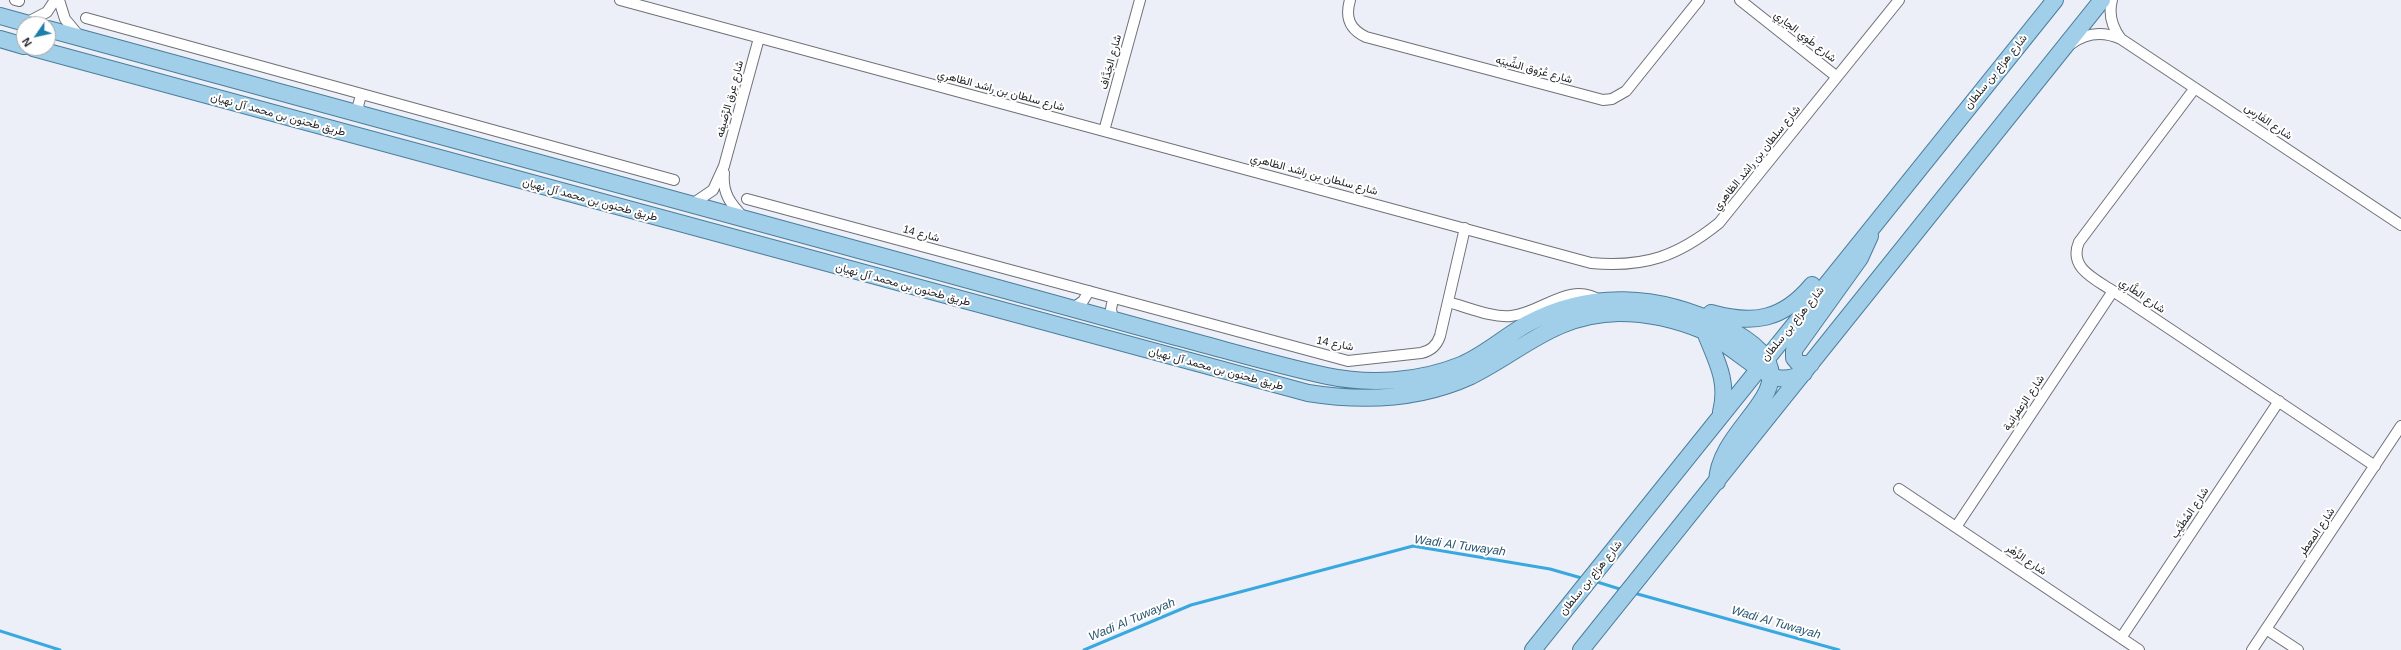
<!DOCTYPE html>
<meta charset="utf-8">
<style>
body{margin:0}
#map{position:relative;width:2401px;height:650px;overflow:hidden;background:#eceff7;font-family:Helvetica,sans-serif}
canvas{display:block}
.north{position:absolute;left:16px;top:16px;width:40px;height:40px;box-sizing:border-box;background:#fff;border:1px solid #a7a7a9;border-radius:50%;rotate:236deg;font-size:11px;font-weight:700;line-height:16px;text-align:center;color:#232427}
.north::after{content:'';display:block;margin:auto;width:14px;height:18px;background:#1d7eaa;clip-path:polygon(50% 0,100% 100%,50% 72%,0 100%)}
</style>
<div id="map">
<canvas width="2401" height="650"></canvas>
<div class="north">N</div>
</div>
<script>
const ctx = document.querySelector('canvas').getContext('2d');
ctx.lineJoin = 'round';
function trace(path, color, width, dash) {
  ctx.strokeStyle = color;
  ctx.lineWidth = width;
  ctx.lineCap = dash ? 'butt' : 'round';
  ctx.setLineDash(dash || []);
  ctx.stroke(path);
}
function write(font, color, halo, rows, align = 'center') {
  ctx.font = font + ' Helvetica,Vazirmatn,sans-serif';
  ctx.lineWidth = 4;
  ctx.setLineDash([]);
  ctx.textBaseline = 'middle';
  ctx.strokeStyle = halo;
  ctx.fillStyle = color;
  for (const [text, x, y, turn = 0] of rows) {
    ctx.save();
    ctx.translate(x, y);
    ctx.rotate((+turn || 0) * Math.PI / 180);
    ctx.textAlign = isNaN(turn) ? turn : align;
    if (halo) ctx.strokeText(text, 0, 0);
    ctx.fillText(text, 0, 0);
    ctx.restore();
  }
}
const stream = new Path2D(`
 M1594,581L1623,590
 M1634,593L1839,650
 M0,631L60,650
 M1084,650L1191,605L1413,546L1550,569L1585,579`);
const street = new Path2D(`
 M15,0L19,1
 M59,0L65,19L80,37
 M620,0L1591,263C1645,268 1678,256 1719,223L1899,0
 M1350,0C1345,17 1349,29 1366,37L1603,100L1612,99L1626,91L1699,0
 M1740,0L1837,77
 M2112,0C2108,15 2112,27 2121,39
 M86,18L674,180
 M26,23L47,12L55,0
 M2071,44C2087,32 2103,31 2121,39L2401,225
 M2195,88L2079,242C2068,268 2095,279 2113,291L2375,466
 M361,95L358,106L363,117
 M1104,131L1140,0
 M724,173C722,194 731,204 744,218
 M747,199L1348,361L1421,353C1431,351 1437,345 1440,336L1465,228
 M691,205L713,190L724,166L759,38
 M1448,302C1467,307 1492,318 1511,316C1543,313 1569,280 1601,301
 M1073,308L1083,301L1089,291
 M1113,320L1111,309L1113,299
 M1899,489L2139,650
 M1956,527L2113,291
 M2266,629L2298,650
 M2121,638L2279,401
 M2252,650L2401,426`);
const primary = new Path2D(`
 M0,16L29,24
 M48,29C333,108 618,185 903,262C994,287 1085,312 1176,337C1226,350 1276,365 1327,376C1370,385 1419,382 1461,365C1485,355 1504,337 1527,324C1590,290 1659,294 1723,326C1833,381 1719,417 1717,482
 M0,39L24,46
 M33,48L1308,393C1364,402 1419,400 1471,376C1523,350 1555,314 1619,313C1648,313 1678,320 1704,331C1726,341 1760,374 1778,378C1788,380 1796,377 1804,373
 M1711,313C1753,325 1783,320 1812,285
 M1705,332C1716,360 1729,381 1721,412
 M1811,364H1799L1794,358V350L1860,258L1870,236
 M1533,650L2055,0
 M1581,650L2102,0`);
const streetNames = [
 ["شارع طَوِي الجارِي",1805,37,38],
 ["شارع الجَدَّاف",1111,62,-75],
 ["شارع عُرُوق الشِّيبَه",1534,70,15],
 ["شارع هزاع بن سلطان",1996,72,-51],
 ["شارع سلطان بن راشد الظاهري",1001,91,15],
 ["شارع عِرق الرِّصَيفه",730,99,-75],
 ["طريق طحنون بن محمد آل نهيان",278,115,15],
 ["شارع الفَارِس",2268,122,34],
 ["شارع سلطان بن راشد الظاهري",1757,158,-51],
 ["شارع سلطان بن راشد الظاهري",1314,175,15],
 ["طريق طحنون بن محمد آل نهيان",590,200,15],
 ["شارع 14",921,234,15],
 ["طريق طحنون بن محمد آل نهيان",903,285,15],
 ["شارع الطَّارِي",2142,296,34],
 ["شارع هزاع بن سلطان",1793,324,-51],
 ["شارع 14",1335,344,11],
 ["طريق طحنون بن محمد آل نهيان",1216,369,15],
 ["شارع الزعفرانية",2024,403,-56],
 ["شارع المُطَيَّب",2190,513,-56],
 ["شارع المعطر",2317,532,-56],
 ["شارع الزَّهْر",2026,560,34],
 ["شارع هزاع بن سلطان",1591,578,-51]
];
const waterNames = [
 ["Wadi Al Tuwayah",1460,546,8],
 ["Wadi Al Tuwayah",1132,620,-23],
 ["Wadi Al Tuwayah",1776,623,16]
];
trace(stream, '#38a8df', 3);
trace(street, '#6e7178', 12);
trace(primary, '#4c7e9c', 18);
trace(street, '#fff', 10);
trace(primary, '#a1cfe9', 16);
write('11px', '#232427', '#fff', streetNames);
write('italic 12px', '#29556d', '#fff', waterNames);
</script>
